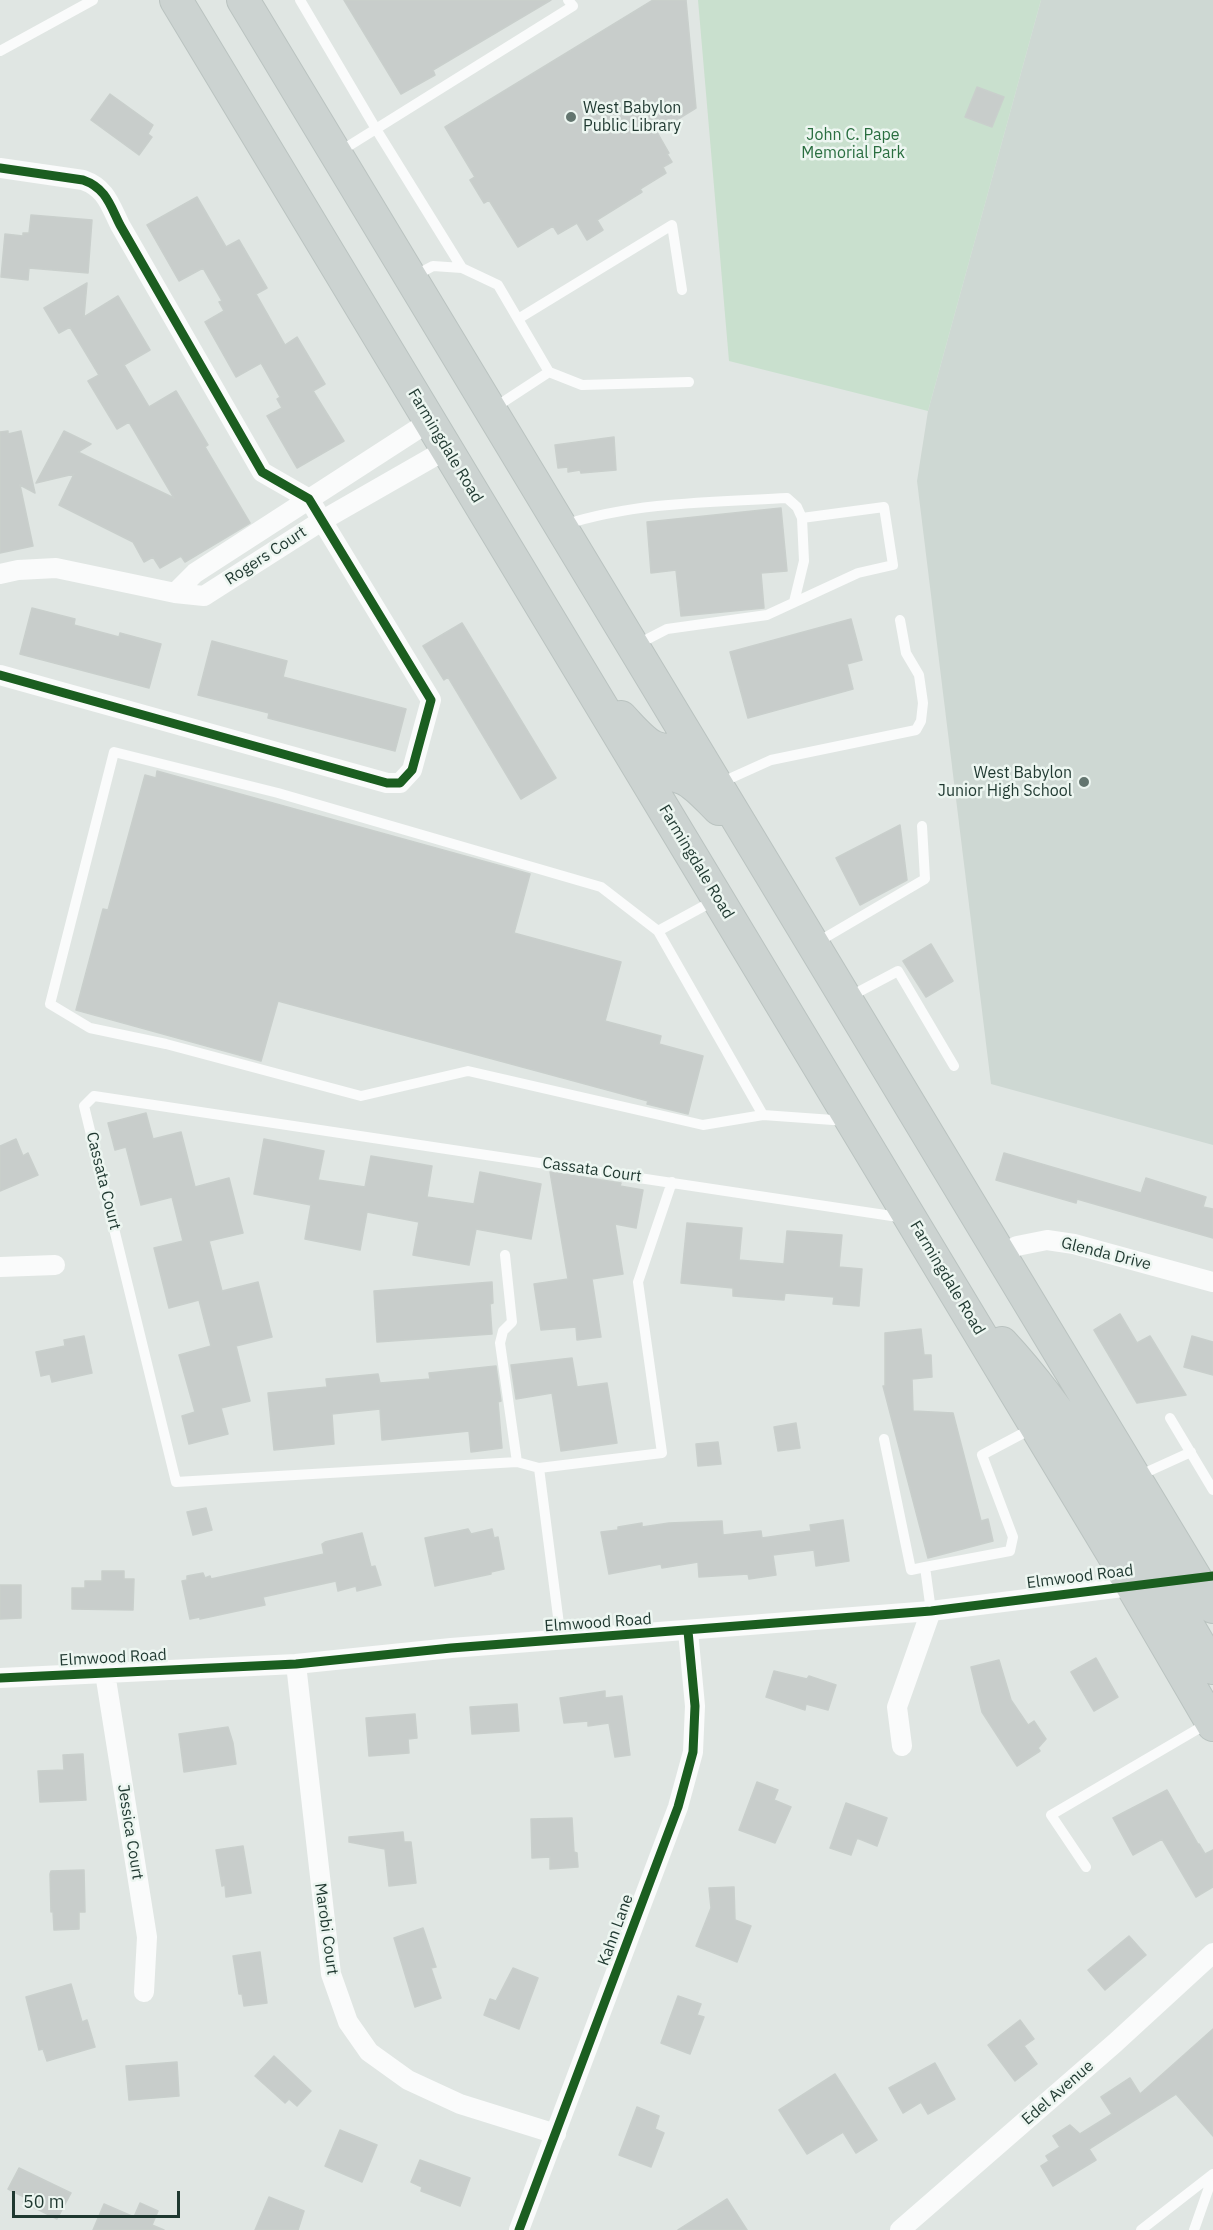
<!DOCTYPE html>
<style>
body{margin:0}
#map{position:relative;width:1213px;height:2230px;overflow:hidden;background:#e0e6e3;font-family:"IBM Plex Sans",sans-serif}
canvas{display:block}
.scale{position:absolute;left:12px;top:2191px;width:168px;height:27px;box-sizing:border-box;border:3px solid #1f3830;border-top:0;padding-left:8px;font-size:18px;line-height:21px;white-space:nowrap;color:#1f3830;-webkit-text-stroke:4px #edf6f1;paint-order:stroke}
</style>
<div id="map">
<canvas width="1213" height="2230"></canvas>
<div class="scale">50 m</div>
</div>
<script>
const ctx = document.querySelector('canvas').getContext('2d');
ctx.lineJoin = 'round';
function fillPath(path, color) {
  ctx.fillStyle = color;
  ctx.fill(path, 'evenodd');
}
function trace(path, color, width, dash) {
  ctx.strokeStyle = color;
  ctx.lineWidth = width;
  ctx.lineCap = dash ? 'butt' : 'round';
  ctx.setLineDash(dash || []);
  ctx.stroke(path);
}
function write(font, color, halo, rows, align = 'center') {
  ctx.font = font + ' "IBM Plex Sans",sans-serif';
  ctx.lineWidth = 5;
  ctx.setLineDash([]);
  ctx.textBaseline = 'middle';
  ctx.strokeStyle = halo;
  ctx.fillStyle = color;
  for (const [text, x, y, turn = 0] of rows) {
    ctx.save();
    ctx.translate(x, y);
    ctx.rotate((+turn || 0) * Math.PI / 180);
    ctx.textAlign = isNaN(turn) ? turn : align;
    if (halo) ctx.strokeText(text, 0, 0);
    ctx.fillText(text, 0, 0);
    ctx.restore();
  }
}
const built = new Path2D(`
 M1041,0H1213V1145L991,1084L917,481L928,411Z`);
const green = new Path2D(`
 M698,0H1041L928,411L729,361Z`);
const building = new Path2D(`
 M344,0H551L433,70L435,75L401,94Z
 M653,0H686L696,108L657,132L669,153L667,154L672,162L663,167L666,173L640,189L642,192L597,220L603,230L587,240L577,223L558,234L553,226L518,247L489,200L484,203L470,180L475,177L445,127Z
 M977,87L1004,97L992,127L965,117Z
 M110,94L153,125L148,134L152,137L139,155L91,120Z
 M197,197L226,247L239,240L267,288L256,294L285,345L297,337L325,384L313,391L344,441L297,468L267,416L282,408L277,399L280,397L261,363L236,377L205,322L224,311L219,302L222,301L203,268L179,281L147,225Z
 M31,215L92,220L88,273L29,268L28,280L1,277L5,234L23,236V233H29Z
 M87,283L84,317L118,296L150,350L124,365L149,407L176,391L208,445L205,447L250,523L185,562L181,556L160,568L153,557L144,562L133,542L59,505L74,474L36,483L64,431L91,444L78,452L174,498L129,422L117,429L88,381L99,375L70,327L59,333L44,308Z
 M8,431V434L21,431L35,493L20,485L33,546L0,553V432Z
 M614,437L616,470L581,473L580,470L568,472V467L558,468L555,445Z
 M781,508L787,571L761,573L764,608L681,616L676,570L651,573L647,522Z
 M32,608L75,619L74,625L119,637L120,633L161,644L149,688L20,654Z
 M851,619L862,660L847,664L853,689L748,718L730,652Z
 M462,623L556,778L521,799L448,677L444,680L423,646Z
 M212,641L287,661L283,677L406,709L395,751L268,718L269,713L198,695Z
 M157,771L530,874L514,933L621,962L605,1021L661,1036L659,1044L703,1056L688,1114L647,1104L648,1101L278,1001L261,1061L76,1010L103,909L108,910L145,775L156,778Z
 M900,825L907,880L860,905L836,858Z
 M931,944L953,981L926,997L903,961Z
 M146,1113L153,1139L181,1132L195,1187L229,1178L243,1233L209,1241L222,1291L258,1282L272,1337L236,1346L250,1401L221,1408L228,1434L189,1444L182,1416L195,1412L179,1355L211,1346L199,1300L169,1308L154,1248L183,1241L172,1197L141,1205L126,1147L115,1150L108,1123Z
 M16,1139L23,1156L28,1153L38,1175L0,1191V1146Z
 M264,1139L324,1151L318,1180L365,1187L371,1156L432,1166L427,1197L474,1204L480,1172L541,1184L531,1239L476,1229L469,1265L413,1255L419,1222L367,1212L360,1250L305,1239L311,1205L254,1194Z
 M1004,1153L1141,1193L1146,1178L1206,1197L1203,1207L1213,1209V1238L1077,1199L1076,1203L996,1180Z
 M550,1172L621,1183L620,1186L643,1190L636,1228L615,1224L623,1274L592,1279L601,1337L577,1340L576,1327L541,1330L534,1284L568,1279Z
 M687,1223L742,1228L739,1260L784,1264L787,1231L842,1235L839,1267L862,1269L859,1306L833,1304L834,1297L785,1293L784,1300L733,1296V1288L681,1283Z
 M492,1282L493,1303L490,1304L492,1334L377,1342L374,1291Z
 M1120,1314L1137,1343L1150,1336L1186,1395L1137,1403L1094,1330Z
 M921,1329L924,1355H931L932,1377L912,1379L913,1411L953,1413L981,1521L988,1519L993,1541L928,1558L883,1386H885V1333Z
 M84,1336L92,1373L52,1382L50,1374L41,1376L36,1352L65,1346L64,1340Z
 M1192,1336L1213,1342V1375L1184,1367Z
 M572,1358L577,1387L607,1383L617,1443L561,1451L552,1393L516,1399L511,1365Z
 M496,1366L501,1401L498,1402L502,1448L471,1452L469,1431L382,1440L380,1409L332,1414L334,1444L274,1450L268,1393L327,1387L326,1379L378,1374L380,1383L430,1379L429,1373Z
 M796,1423L800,1448L778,1451L774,1427Z
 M718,1442L721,1464L698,1466L696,1444Z
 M206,1508L212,1530L193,1535L187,1512Z
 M843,1520L849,1561L816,1566L814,1550L773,1555L776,1575L749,1579L748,1574L699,1577L698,1562L662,1568L661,1564L609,1574L601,1532L618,1530V1527L642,1523V1527L669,1523L722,1521L723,1535L761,1531L762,1538L811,1531L810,1525Z
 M468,1529L471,1534L492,1529L494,1538L498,1537L504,1569L491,1572V1574L435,1586L425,1538Z
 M362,1533L371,1567L375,1566L381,1585L357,1591L356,1586L338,1591L336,1581L263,1597L265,1605L200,1619V1617L190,1619L182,1581L187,1580V1576L203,1573L205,1578L210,1576L211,1579L324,1554L322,1544L325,1542Z
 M102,1571H124V1579H134L133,1610L72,1609V1588H85V1581H102Z
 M0,1585H21V1618L0,1619Z
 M1096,1658L1118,1697L1094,1711L1071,1672Z
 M999,1660L1011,1700L1028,1725L1034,1721L1046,1739L1038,1748L1040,1751L1017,1766L982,1712L971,1667Z
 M774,1671L807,1679L809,1676L836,1685L828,1710L806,1704L805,1710L766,1697Z
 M605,1691V1698L622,1696L630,1755L615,1757L609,1723L588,1726V1721L564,1723L560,1698Z
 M517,1704L519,1731L472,1734L470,1707Z
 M415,1714L417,1738L408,1739L409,1753L369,1756L366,1718Z
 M228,1727L233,1743L236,1764L184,1772L179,1734Z
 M83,1754L86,1800L40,1802L38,1771L64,1770L63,1755Z
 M757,1782L778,1790L774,1800L791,1807L775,1843L739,1830Z
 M1167,1790L1198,1844H1199L1205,1854L1213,1850V1887L1196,1897L1162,1839L1133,1855L1113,1818Z
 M846,1803L887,1818L877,1846L857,1838L851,1855L830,1848Z
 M572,1818L574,1852L577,1853L578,1867L550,1869V1857L532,1858L531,1819Z
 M403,1832L404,1842H411L416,1883L389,1886L385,1849L349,1842V1837Z
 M243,1846L251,1893L226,1897L225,1885L222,1886L216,1850Z
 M84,1870L85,1912H79V1929L54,1930L53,1911L51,1912L50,1874L51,1871Z
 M734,1887L735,1920L751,1926L737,1962L696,1946L711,1908L709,1888Z
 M423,1928L436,1967L431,1968L441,1998L415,2007L394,1938Z
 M1129,1936L1146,1955L1105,1990L1088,1970Z
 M260,1952L267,2003L244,2006L242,1994H239L233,1956Z
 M513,1968L538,1978L519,2029L484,2015L490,1999L496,2001Z
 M71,1984L82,2022L87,2020L95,2047L47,2061L43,2049L39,2050L26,1997Z
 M678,1996L701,2004L697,2015L704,2017L690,2054L661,2043Z
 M1020,2020L1034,2039L1024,2046L1037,2064L1015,2081L988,2045Z
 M1213,2029V2136L1176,2094L1089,2149L1096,2160L1053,2186L1041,2166L1049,2161L1046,2156L1060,2147L1053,2136L1070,2125L1080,2134L1112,2114L1101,2097L1130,2078L1140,2094Z
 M274,2056L311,2091L297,2106L289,2099L285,2103L255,2076Z
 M177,2062L179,2096L129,2100L126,2066Z
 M935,2063L955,2099L928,2114L921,2102L903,2113L889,2088Z
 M835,2074L877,2140L856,2153L843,2132L807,2154L779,2110Z
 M637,2107L659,2116L655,2129L664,2133L651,2167L619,2155Z
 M340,2130L377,2145L362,2182L325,2166Z
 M420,2160L470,2178L460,2206L421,2191L422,2187L411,2182Z
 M19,2168L71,2193L57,2219L23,2202L26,2198L8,2189Z
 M269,2197L304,2211L298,2230H255Z
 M727,2199L747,2230H678Z
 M140,2203L158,2211L152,2225L164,2230H93L104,2204L134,2217Z`);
const service = new Path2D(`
 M300,0L376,129L462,268L498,285L549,372L582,385L689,382
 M0,51L93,0
 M339,152L573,6L568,0
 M414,276L433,266L462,268
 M518,319L672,225L682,290
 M494,408L549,372
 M564,525C635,502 713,502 787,498L797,507L802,518L884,507L893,565L858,573L767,615L667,629L636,645
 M794,602L804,561L802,518
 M720,783L771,760L916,730L921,721L923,703L919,675L906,653L900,620
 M715,900L658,931L601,887L278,793L114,752L50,1004L90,1028L166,1044L361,1096L468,1071L703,1125L763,1115L847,1121
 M658,931L763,1115
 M816,943L925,879L922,826
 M847,998L898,971L954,1066
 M672,1182L638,1282L662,1453L539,1468L517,1462L176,1482L84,1106L94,1096L905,1218
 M505,1255L512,1322L503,1331L500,1343L517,1462
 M1170,1418L1213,1490
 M884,1439L911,1570L925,1567
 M539,1468L561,1640
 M1136,1477L1191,1452
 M931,1611L925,1567L1010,1551L1013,1537L982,1455L1033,1428
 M1086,1867L1051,1815L1208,1723
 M1141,2230L1213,2174
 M1194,2230L1213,2176`);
const minor = new Path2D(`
 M0,168L83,180C106,188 110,205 120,225L262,472L309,499L431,700L412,770L400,783H387L0,675
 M0,574L18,570L56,568L175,593L204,596L323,520L447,449
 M175,593L195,573L430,421
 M1001,1255L1017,1246L1047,1240L1074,1244L1213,1282
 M0,1267L55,1265
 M296,1664L331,1974L348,2022L369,2052L408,2080L460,2104L556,2134
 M105,1673L147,1937L144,1992
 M0,1678L296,1664L451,1648L931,1611L1139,1585
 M902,1746L897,1707L931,1611
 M519,2230L678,1807L693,1752L695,1706L688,1631
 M900,2230L1115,2043L1213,1953`);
const primary = new Path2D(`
 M176,0L1132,1586L1213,1725
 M243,0L1213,1607
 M621,717C647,745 653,756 693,747
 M646,778C684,768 694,784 719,809
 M1002,1343C1090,1438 1147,1558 1213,1668`);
const cycleway = new Path2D(`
 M0,168L83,180C106,188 110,205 120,225L262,472L309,499L431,700L412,770L400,783H387L0,675
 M0,1678L296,1664L451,1648L931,1611L1213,1576
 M519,2230L678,1807L693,1752L695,1706L688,1631`);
const markers = [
 [571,117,6,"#63756f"],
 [1084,782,6,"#63756f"]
];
const poiNames = [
 ["West Babylon",583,108],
 ["Public Library",583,126],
 ["West Babylon",1072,773,"right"],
 ["Junior High School",1072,791,"right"]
];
const parkNames = [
 ["John C. Pape",853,135],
 ["Memorial Park",853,153]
];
const streetNames = [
 ["Farmingdale Road",445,446,59],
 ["Rogers Court",266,556,-33],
 ["Farmingdale Road",696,862,59],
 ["Cassata Court",592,1170,8],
 ["Cassata Court",103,1181,76],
 ["Glenda Drive",1106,1254,14],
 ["Farmingdale Road",947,1278,59],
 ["Elmwood Road",1080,1577,-7],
 ["Elmwood Road",598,1623,-4],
 ["Elmwood Road",113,1658,-3],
 ["Jessica Court",130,1832,81],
 ["Marobi Court",326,1929,82],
 ["Kahn Lane",616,1930,-70],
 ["Edel Avenue",1058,2093,-41]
];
fillPath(built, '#ced8d3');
fillPath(green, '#c9e0ce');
fillPath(building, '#c8cdcb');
trace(building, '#c9cfcc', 1.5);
trace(primary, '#bac3c0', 34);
trace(service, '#fafbfb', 10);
trace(minor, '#fafbfb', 20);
trace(primary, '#ccd3d1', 32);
trace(cycleway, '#1b5e20', 9);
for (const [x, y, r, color] of markers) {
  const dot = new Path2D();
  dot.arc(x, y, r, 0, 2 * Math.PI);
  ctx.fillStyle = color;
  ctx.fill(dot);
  trace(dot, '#edf6f1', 2);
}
write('16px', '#1f3830', '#edf6f1', poiNames, 'left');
write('16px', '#2a6e40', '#edf6f1', parkNames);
write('16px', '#1f3830', '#edf6f1', streetNames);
</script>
